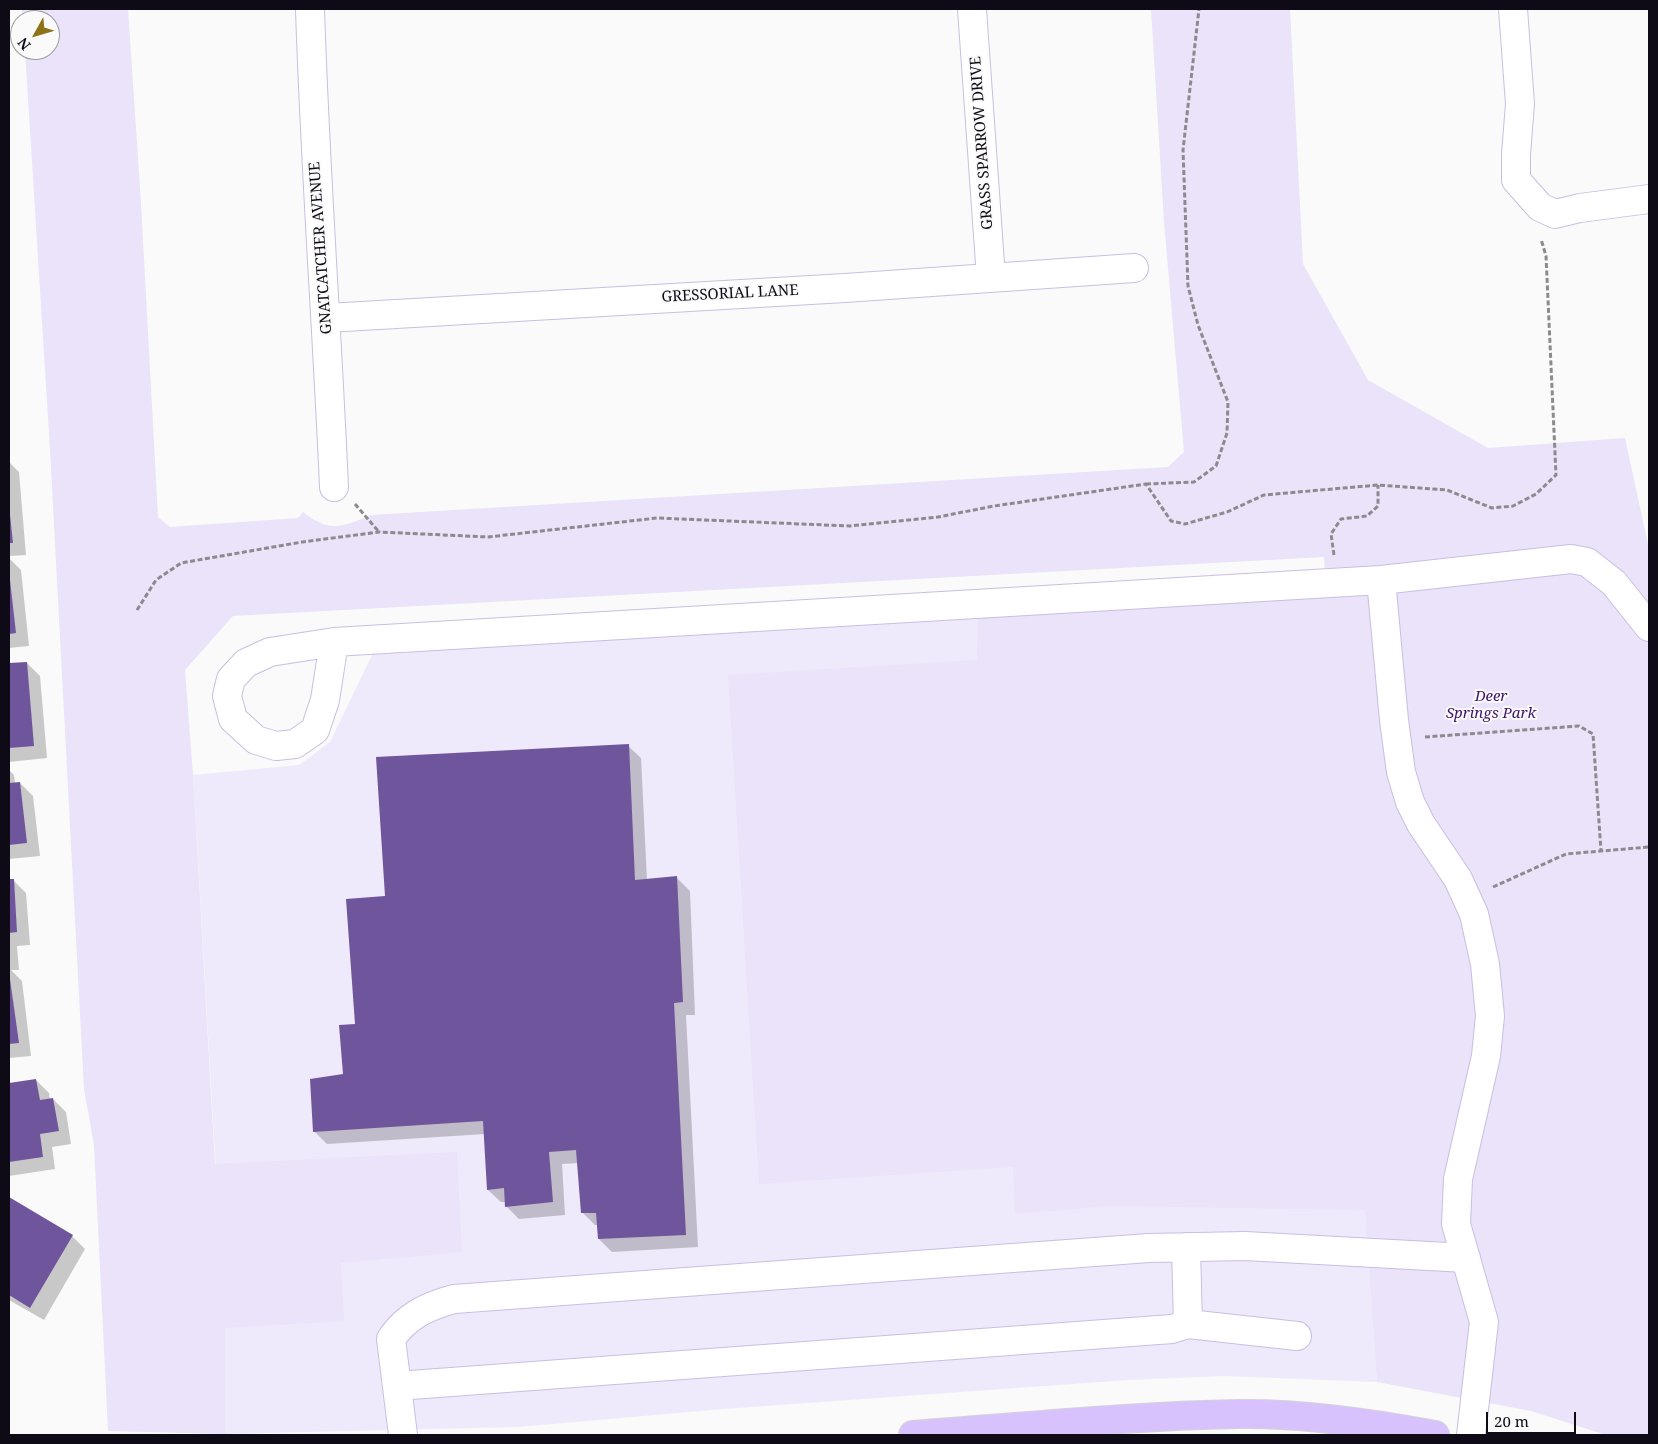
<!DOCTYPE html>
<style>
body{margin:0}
#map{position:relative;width:1658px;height:1444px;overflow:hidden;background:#fafafa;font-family:"Noto Serif",serif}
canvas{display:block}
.frame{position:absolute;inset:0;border:10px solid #0f0b16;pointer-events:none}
.north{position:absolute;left:10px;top:10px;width:50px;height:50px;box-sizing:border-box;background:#fafafa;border:1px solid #9c9a9f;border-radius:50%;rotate:231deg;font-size:14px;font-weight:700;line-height:20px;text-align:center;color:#0f0b16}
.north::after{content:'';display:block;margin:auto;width:18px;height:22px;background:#8e7216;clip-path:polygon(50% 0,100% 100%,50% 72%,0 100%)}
.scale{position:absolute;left:1486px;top:1412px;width:90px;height:22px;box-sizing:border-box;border:2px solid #0f0b16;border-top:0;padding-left:6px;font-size:15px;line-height:18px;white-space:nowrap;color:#0f0b16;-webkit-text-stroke:4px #fafafa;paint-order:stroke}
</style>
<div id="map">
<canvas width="1658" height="1444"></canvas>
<div class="frame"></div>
<div class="north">N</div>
<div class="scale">20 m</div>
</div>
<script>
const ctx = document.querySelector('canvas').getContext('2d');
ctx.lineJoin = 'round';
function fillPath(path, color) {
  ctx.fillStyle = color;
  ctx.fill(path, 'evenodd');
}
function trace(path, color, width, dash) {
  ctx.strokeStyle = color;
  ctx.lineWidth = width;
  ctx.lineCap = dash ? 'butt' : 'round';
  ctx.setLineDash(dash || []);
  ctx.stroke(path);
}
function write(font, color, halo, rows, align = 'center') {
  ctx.font = font + ' "Noto Serif",serif';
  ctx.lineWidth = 4;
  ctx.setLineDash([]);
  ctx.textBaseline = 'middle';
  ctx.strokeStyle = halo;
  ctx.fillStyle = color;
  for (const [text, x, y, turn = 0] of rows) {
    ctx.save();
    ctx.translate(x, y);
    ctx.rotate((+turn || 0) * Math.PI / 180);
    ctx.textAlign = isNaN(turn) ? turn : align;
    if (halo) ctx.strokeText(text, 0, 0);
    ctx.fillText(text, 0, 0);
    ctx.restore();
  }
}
const built = new Path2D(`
 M1326,590L1377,1382L1224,1376L1129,1380L724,1409L518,1427L225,1434V1328L193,775L299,765L330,742L373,653Z`);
const green = new Path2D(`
 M22,9H128L141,203L158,517L170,527L298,518L303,512C329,533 343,527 371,515L1168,467L1184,452L1164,222L1151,9H1290L1303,264L1368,380L1488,448L1625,438L1649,549V1435H1606L1531,1411L1377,1382L1365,1210L1110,1206L1015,1214L1013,1167L759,1184L728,675L977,660L978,613L1326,590L1324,557L233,616L185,670L193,775L215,1164L457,1152L462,1252L341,1263L344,1321L225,1328V1434L108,1431L94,1145L84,1089L50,449L25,50H50V20H23Z`);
const shadow = new Path2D(`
 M9,462L19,472L26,555L9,556Z
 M9,558L21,570L29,646L9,648Z
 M27,663L40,676L47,758L9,762V664Z
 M628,746L641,758L647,880L677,878L690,891L695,1015H686L698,1247L612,1252L599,1239L598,1225H595L582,1212L579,1163L562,1164L565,1215L519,1219L506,1206V1202H501L488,1190L485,1134L327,1144L314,1131L345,1075L386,897Z
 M9,770L14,775L15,783H20L33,796L40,856L9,859Z
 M9,880H13L26,893L30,945L17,946L19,970H11L22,981L31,1056L9,1058Z
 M36,1080L49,1093L50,1100L53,1099L66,1112L71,1144L52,1147L55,1169L9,1176V1084Z
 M9,1199L72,1236L85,1249L44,1320L9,1300Z`);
const building = new Path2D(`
 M9,505L13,543H9Z
 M9,571L16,633L9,634Z
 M27,662L34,746L9,748V663Z
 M629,744L635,880L677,876L683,1002L674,1003L686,1235L598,1239L596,1213H581L576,1150L549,1152L553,1202L505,1207L504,1188L487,1190L483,1121L313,1132L310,1079L343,1074L339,1025L355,1024L346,899L385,896L376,757Z
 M20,782L27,843L9,845V783Z
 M9,879H14L17,932L9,933Z
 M9,972L19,1043L9,1044Z
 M36,1079L40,1100L53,1098L59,1131L40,1134L43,1157L9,1162V1083Z
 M9,1197L73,1235L30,1308L9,1295Z`);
const path = new Path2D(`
 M1146,484L1194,482L1216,466L1227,433L1228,402L1198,325L1188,286L1183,150L1199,9
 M355,504L379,532
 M1334,555L1331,534L1341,519L1367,516L1378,506V485
 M137,610L156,580L181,563L302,542L379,532L488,537L657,518L850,526L938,517L994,506L1146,484L1171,521L1185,524L1227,512L1264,495L1378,485L1447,490L1492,508L1513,506L1536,494L1556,475L1546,256L1541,239
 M1425,737L1579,726L1593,734L1601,851
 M1493,887L1566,854L1649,847`);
const minor = new Path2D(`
 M310,9C315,168 327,328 334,487
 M972,9L991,278
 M1513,9L1520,104L1516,154V180L1540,207L1555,214L1580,208L1649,199
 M327,318L845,288L1134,268
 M1381,580L1394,720L1401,772L1410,802L1421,824L1458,879L1474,914L1485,964L1490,1016L1486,1056L1458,1179L1456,1224L1484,1322L1471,1435
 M334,642L325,700L315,730L295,744L276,746L256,740L233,719L227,696L231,679L246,663L270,652L334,642L1381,580L1571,559L1587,562L1614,583L1649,627
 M1186,1247L1188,1324
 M397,1386L1172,1329L1188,1324L1297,1336
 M403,1435L391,1339C406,1316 428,1306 454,1299L1149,1248L1245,1246L1466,1258`);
const major = new Path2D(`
 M913,1435C1022,1427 1130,1416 1239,1414C1304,1413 1371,1423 1435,1435`);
const streetNames = [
 ["GRASS SPARROW DRIVE",982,143,-94],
 ["GNATCATCHER AVENUE",321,248,-94],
 ["GRESSORIAL LANE",730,294,-3]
];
const parkNames = [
 ["Deer",1491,697],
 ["Springs Park",1491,714]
];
fillPath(built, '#efeafb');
fillPath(green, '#eae3f9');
fillPath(shadow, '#0003');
fillPath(building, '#6f559b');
trace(minor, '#c9bee1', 30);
trace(major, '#d4d3d5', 30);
trace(path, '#8c8a8f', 3, [5, 2.5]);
trace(minor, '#fff', 28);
trace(major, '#d8c2fe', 28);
write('15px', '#0f0b16', '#fafafa', streetNames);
write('italic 15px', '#3d126a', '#fafafa', parkNames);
</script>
